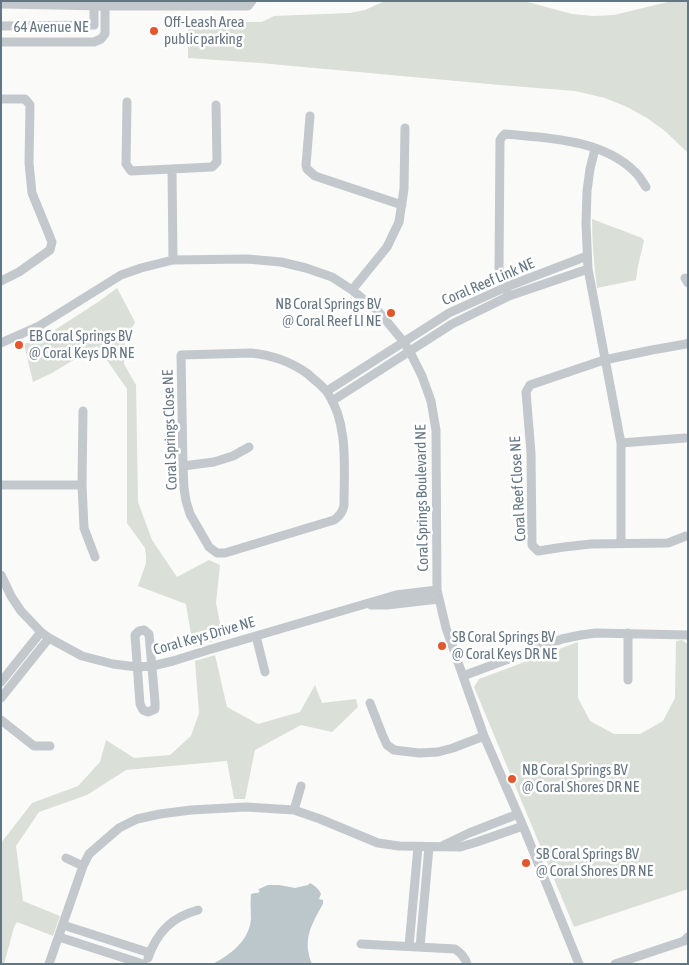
<!DOCTYPE html>
<style>
body{margin:0}
#map{position:relative;width:689px;height:965px;overflow:hidden;background:#fafaf8;font-family:"Asap Condensed",sans-serif}
canvas{display:block}
.frame{position:absolute;inset:0;border:2px solid #657683;pointer-events:none}
</style>
<div id="map">
<canvas width="689" height="965"></canvas>
<div class="frame"></div>
</div>
<script>
const ctx = document.querySelector('canvas').getContext('2d');
ctx.lineJoin = 'round';
function fillPath(path, color) {
  ctx.fillStyle = color;
  ctx.fill(path, 'evenodd');
}
function trace(path, color, width, dash) {
  ctx.strokeStyle = color;
  ctx.lineWidth = width;
  ctx.lineCap = dash ? 'butt' : 'round';
  ctx.setLineDash(dash || []);
  ctx.stroke(path);
}
function write(font, color, halo, rows, align = 'center') {
  ctx.font = font + ' "Asap Condensed",sans-serif';
  ctx.lineWidth = 5;
  ctx.setLineDash([]);
  ctx.textBaseline = 'middle';
  ctx.strokeStyle = halo;
  ctx.fillStyle = color;
  for (const [text, x, y, turn = 0] of rows) {
    ctx.save();
    ctx.translate(x, y);
    ctx.rotate((+turn || 0) * Math.PI / 180);
    ctx.textAlign = isNaN(turn) ? turn : align;
    if (halo) ctx.strokeText(text, 0, 0);
    ctx.fillText(text, 0, 0);
    ctx.restore();
  }
}
const green = new Path2D(`
 M385,1H524L572,14L594,16L614,15L672,1H688V153L665,131L647,118L627,107L605,98L575,91L500,85L260,63L188,58V22H262L274,16L350,13L365,10Z
 M592,219L642,238L644,241L638,266L636,280L597,288C594,265 592,242 592,219Z
 M117,288L135,322L125,342L124,364L136,385L138,502L152,540L177,577L209,560L220,565L216,603L223,638L193,647L186,604L138,586L146,563V556L145,548L127,523V389L97,346L52,373L33,382L24,344L38,339L47,335L98,302Z
 M682,640L688,644V889L574,927L474,687L479,679L578,642V698L590,721L614,734H640L663,721L675,698L676,641Z
 M215,655L227,707L258,724L300,712L315,685L322,703L356,699L358,707L332,732L301,725L255,750L245,799H234L227,761L126,770L87,795L39,812L16,846L23,901L60,916L53,936L17,922L14,927L4,964H1V843L32,803L78,786L100,762L106,740L134,758L170,755L191,736L199,713L195,661Z`);
const water = new Path2D(`
 M310,883C315,886 319,889 321,894L319,899L323,900V904C311,925 302,940 312,964H213C231,954 249,941 251,919C251,911 250,903 251,894L255,893H258L260,891L258,890L259,889L268,885H279L295,888L308,885Z`);
const minor = new Path2D(`
 M1,4L105,6H248L252,1
 M1,26L94,25V1
 M1,42H94L101,39L105,34V1
 M1,99H25L30,105L29,163L32,193L52,242L50,250L19,272L1,281
 M127,102L126,164L131,171L212,167L217,162L216,105
 M310,116L306,165L307,169L315,176L402,205
 M595,149L590,169L587,191L586,223L588,269L621,443V543
 M172,169L173,260
 M685,278L688,283
 M352,290L387,247L399,222L404,189L405,128
 M509,296L501,278L499,268L500,140L502,137L505,134C547,138 601,139 634,171C639,175 642,181 646,187
 M1,343L39,326L121,275L141,268L173,260L247,259L281,262L306,268L332,277L352,290L379,312L403,341L410,352L422,376L431,401L436,430L437,590L446,628L484,736L523,826L579,964
 M251,353C273,355 290,361 308,374C314,380 323,386 327,392C349,423 344,469 344,505C343,512 340,516 334,520L225,553H217L209,547L190,514L186,501L184,488L183,466L181,355Z
 M327,391L449,313L506,287L587,256
 M332,401L452,324L509,296L588,269
 M83,411L82,485L84,528L95,557
 M621,443L685,438
 M183,466L214,462L233,456L249,447
 M1,485H82
 M686,536L668,543L591,544L564,547L538,551L532,545L531,453L526,392L530,385L604,360L652,350L686,344L688,343
 M1,575L11,596L21,611L41,632L49,638L82,656L113,664L137,667L152,666L173,661L208,650L396,595L437,590
 M371,605H387L439,599
 M144,630L149,634L155,702V709L148,712L143,710L140,704L135,635L139,631Z
 M256,636L265,672
 M463,676L562,639L581,635L596,633L688,635
 M628,680V633
 M1,682L41,632
 M1,698L49,638
 M370,703L382,734L387,745L394,750L419,753L438,752L453,748L484,736
 M1,720L34,746H50
 M294,810L301,786
 M444,845L469,833L518,814
 M66,858L83,866
 M63,925L150,953
 M59,937L143,964
 M361,944L455,949C461,953 465,957 467,964
 M409,946L418,847
 M420,947L429,847
 M148,958C157,932 172,917 198,910
 M49,964L83,866L89,854L119,828L137,819L160,814L191,810L246,807L294,810L320,819L378,843L399,846L460,847L477,842L523,826
 M615,964L684,941L688,937`);
const markers = [
 [154,31,5,"#e4572e"],
 [391,313,5,"#e4572e"],
 [19,345,5,"#e4572e"],
 [442,646,5,"#e4572e"],
 [512,779,5,"#e4572e"],
 [526,863,5,"#e4572e"]
];
const poiNames = [
 ["Off-Leash Area",164,22],
 ["public parking",164,39],
 ["NB Coral Springs BV",381,304,"right"],
 ["@ Coral Reef LI NE",381,321,"right"],
 ["EB Coral Springs BV",29,336],
 ["@ Coral Keys DR NE",29,353],
 ["SB Coral Springs BV",452,637],
 ["@ Coral Keys DR NE",452,654],
 ["NB Coral Springs BV",522,770],
 ["@ Coral Shores DR NE",522,787],
 ["SB Coral Springs BV",536,854],
 ["@ Coral Shores DR NE",536,871]
];
const streetNames = [
 ["64 Avenue NE",51,27],
 ["Coral Reef Link NE",488,282,-23],
 ["Coral Springs Close NE",170,430,-92],
 ["Coral Reef Close NE",518,489,-93],
 ["Coral Springs Boulevard NE",422,498,-91],
 ["Coral Keys Drive NE",204,636,-16]
];
fillPath(green, '#dadfd7');
fillPath(water, '#bbc7cb');
trace(minor, '#c3c8cc', 9);
for (const [x, y, r, color] of markers) {
  const dot = new Path2D();
  dot.arc(x, y, r, 0, 2 * Math.PI);
  ctx.fillStyle = color;
  ctx.fill(dot);
  trace(dot, '#fff', 2);
}
write('15px', '#657683', '#fff', poiNames, 'left');
write('15px', '#657683', '#fff', streetNames);
</script>
